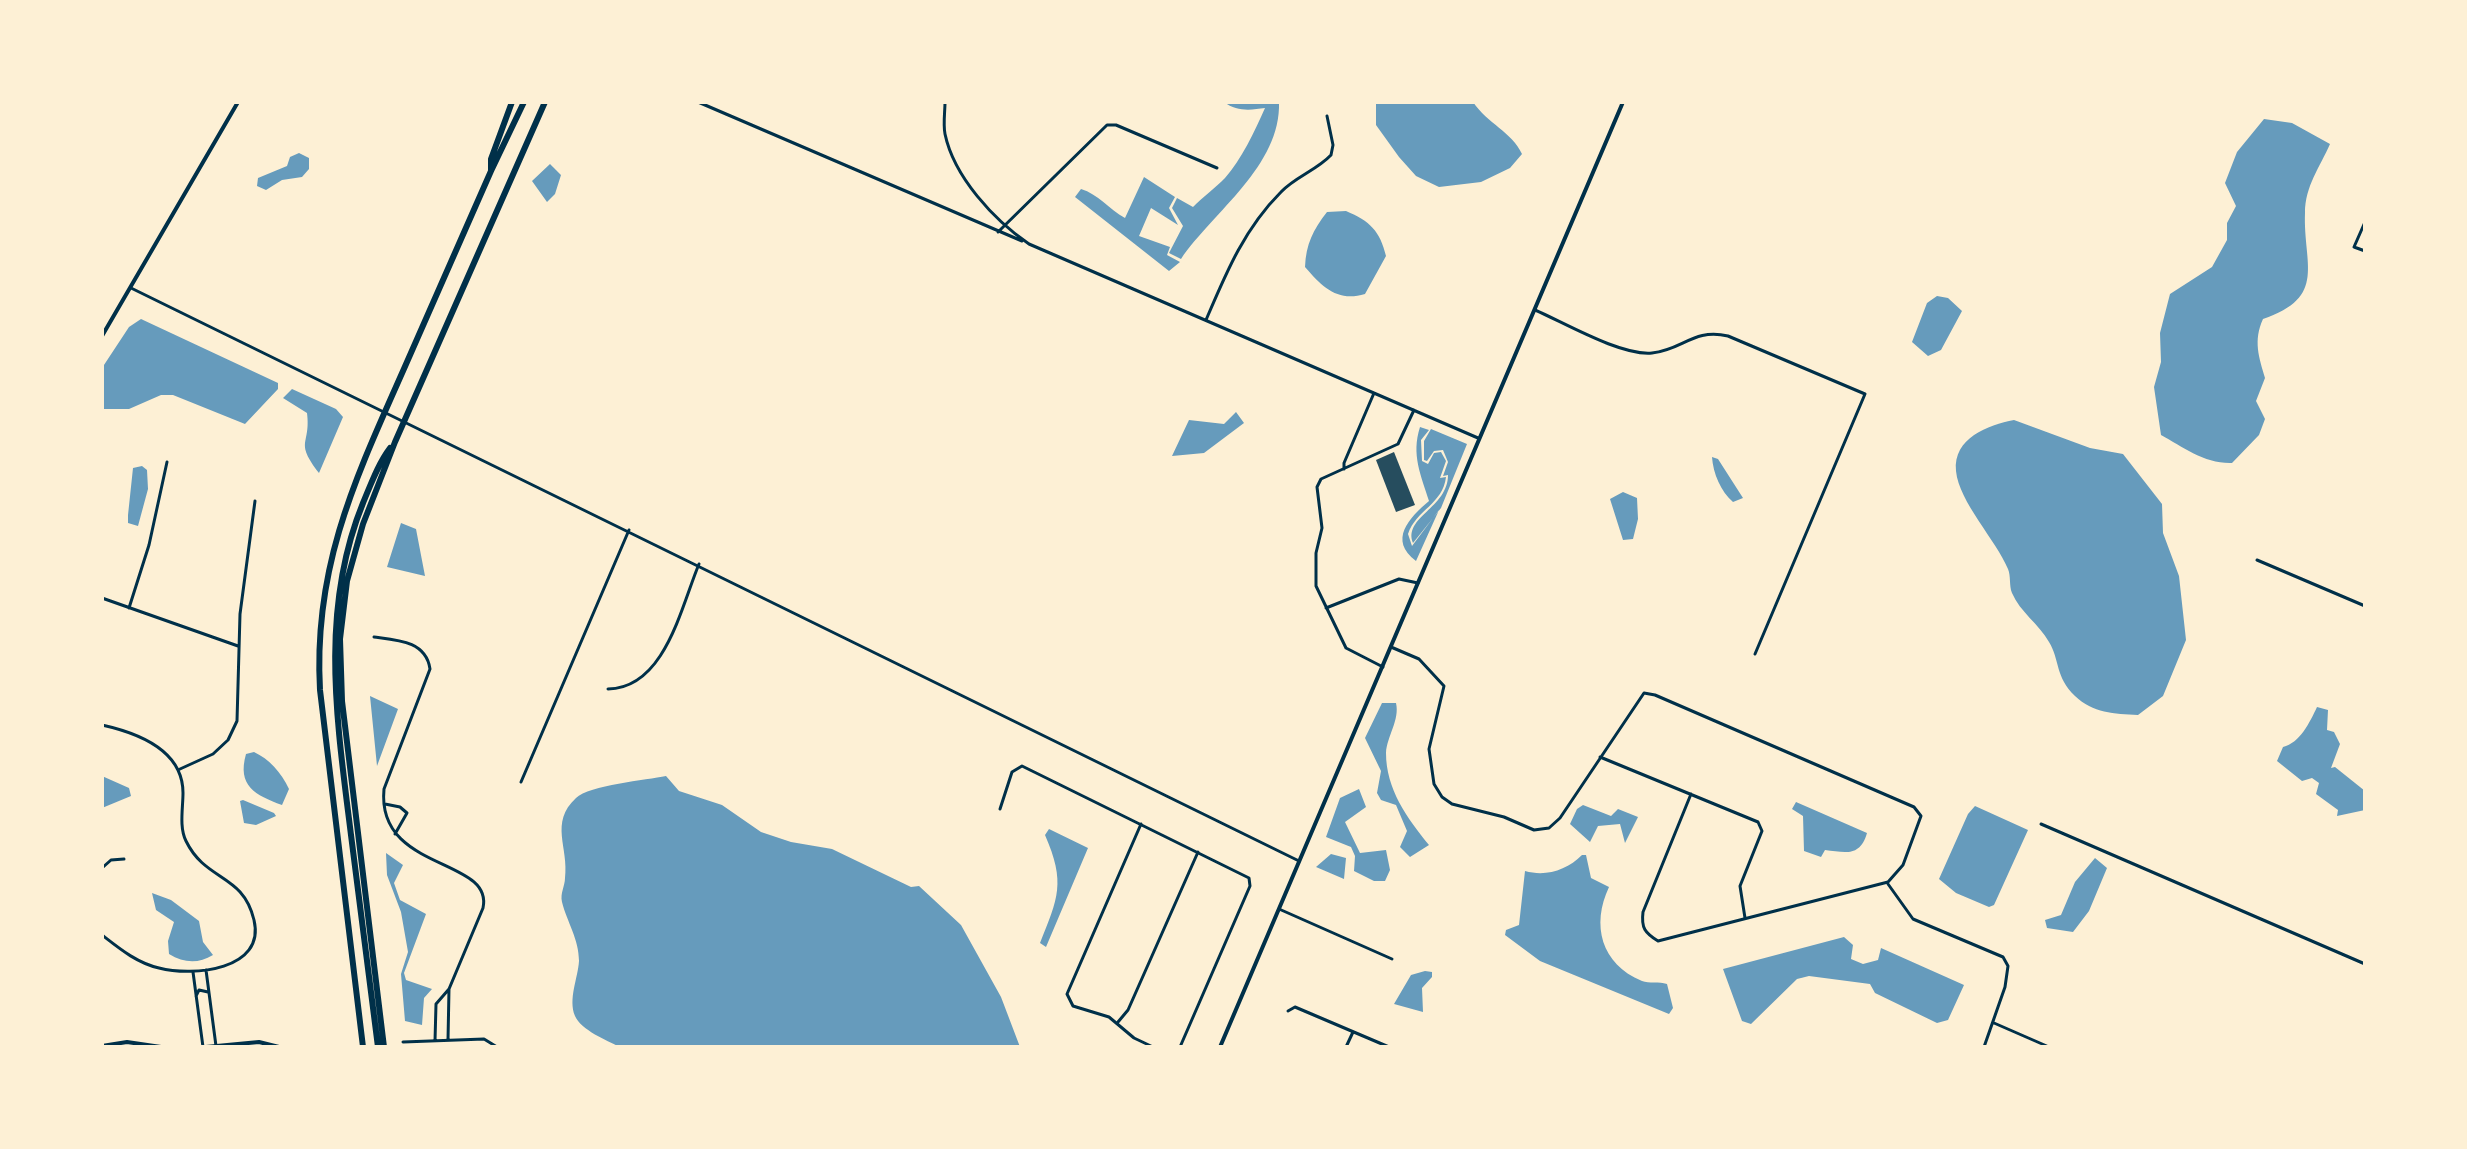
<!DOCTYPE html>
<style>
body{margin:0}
#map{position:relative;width:2467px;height:1149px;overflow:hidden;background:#fdf0d5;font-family:Ubuntu,sans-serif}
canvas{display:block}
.frame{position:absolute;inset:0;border:104px solid #fdf0d5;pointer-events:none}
</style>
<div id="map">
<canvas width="2467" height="1149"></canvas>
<div class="frame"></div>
</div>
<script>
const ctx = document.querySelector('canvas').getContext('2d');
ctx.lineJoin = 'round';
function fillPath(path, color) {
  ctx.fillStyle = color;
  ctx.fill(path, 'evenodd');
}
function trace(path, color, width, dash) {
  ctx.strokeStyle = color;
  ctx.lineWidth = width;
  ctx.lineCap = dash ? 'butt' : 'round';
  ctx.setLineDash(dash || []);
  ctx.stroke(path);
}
const water = new Path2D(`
 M1224,102H1279C1281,166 1214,211 1181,259L1169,253L1183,226L1172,208L1177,198L1193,207C1204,196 1215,188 1225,178C1241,160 1255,131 1265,108C1251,110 1237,112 1224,102Z
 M1376,102H1473C1487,123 1512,132 1522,154L1510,168L1481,182L1439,187L1416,176L1399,157L1376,125Z
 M2264,119L2292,123L2330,144C2320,167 2305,186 2305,213C2303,264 2328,297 2263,319C2253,341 2259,357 2265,378L2256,401L2265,419L2259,435L2232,463C2205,464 2183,447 2161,435L2154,387L2161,362L2160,333L2170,294L2212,267L2227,240V223L2236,206L2225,183L2237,152Z
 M299,153L309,158V169L302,177L282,180L266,190L257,186L258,178L287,166L290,157Z
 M550,164L561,175L555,194L547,202L532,181Z
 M1144,177L1175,197L1169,208L1178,225L1151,208L1139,236L1170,247L1167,255L1180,262L1169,271L1075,197L1081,189C1098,194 1109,209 1125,218Z
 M1346,211C1370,221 1380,231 1386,256L1365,294C1338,302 1323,288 1305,267C1306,244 1313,230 1327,212Z
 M1937,296L1948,298L1962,311L1941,350L1928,356L1912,342L1927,303Z
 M141,319L278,383V389L245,424L173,395H161L129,409H102V368L129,327Z
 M292,389L336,409L343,417L319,473C294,440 311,446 307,413L283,398Z
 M1236,412L1244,423L1204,453L1172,456L1189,420L1224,424Z
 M2014,420L2090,448L2123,454L2162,504L2163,533L2179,576L2186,640L2163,696L2138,715C2114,714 2093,713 2075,696C2055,677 2060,660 2049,642C2039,624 2020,612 2012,593C2009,586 2011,576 2008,569C1996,540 1959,502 1956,471C1953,438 1988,425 2014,420Z
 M1420,427L1429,430L1421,440L1422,461L1428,464L1434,453L1441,452L1446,461L1440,478L1446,477C1443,504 1416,510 1408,534L1412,546L1439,510L1416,561C1388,540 1409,518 1429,501C1421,475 1411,455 1420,427Z
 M1431,429L1467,444L1441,508L1413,543C1403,517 1448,508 1448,475L1443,476L1448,462L1443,450L1434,451L1427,461L1424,460V441Z
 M1712,457L1718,459L1743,498L1733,502C1721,492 1713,473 1712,457Z
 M142,466L147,470L148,489L138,526L128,523V515L133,468Z
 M1623,492L1637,498L1638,519L1633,539L1623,540L1610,499Z
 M401,523L416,529L425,576L387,567Z
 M370,696L398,709L377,766Z
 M1382,703H1396C1400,720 1387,736 1386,753C1386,789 1407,818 1429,845L1410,857L1400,847L1407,831L1396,805L1381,800L1377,793L1381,771L1365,738Z
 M2317,707L2328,710L2327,730L2334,732L2340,744L2331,768L2335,767L2365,791V810L2337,816L2338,810L2316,794L2319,783L2312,778L2302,781L2277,761L2283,747C2300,743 2310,722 2317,707Z
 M254,752C269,759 281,772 289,789L282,805C255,795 237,786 246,754Z
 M102,776L129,788L131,796L102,808Z
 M666,776L679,791L722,805L761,832L791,842L832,849L911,887L919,886L961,925L1001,997L1020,1047H620C606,1040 581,1030 575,1016C568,999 578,978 579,961C579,939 567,922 562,902C560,893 565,886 565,878C569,847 549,823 576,798C589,785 647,780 666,776Z
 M1359,789L1366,807L1345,822L1360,853L1386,850L1390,870L1385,881H1374L1354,871L1355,856L1351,847L1326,837L1340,798Z
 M243,800L274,813L276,816L256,825L244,823L240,801Z
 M1796,802L1867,833C1860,858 1844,852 1825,850L1821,857L1804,851L1803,816L1792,809Z
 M1583,805L1611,816L1618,809L1638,817L1625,843L1620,824L1598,826L1590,842L1570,824L1577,809Z
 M1975,806L2028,830L1994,905L1989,907L1956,893L1939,879L1968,814Z
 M1049,829L1088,848L1046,947L1040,943C1058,898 1066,883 1045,835Z
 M386,853L403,865L394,883L400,900L426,914L404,973L406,980L432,989L424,998L422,1025L405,1021L401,974L408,952L401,912L387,875Z
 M1331,854L1346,858L1344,879L1316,867Z
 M1582,855H1586L1591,878L1609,887C1591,925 1601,964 1642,981C1649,984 1659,981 1667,984L1673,1008L1669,1014L1540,961L1505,935L1506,930L1519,925L1525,871C1546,877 1567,870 1582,855Z
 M2095,858L2107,868L2089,911L2073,932L2047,928L2045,920L2061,915L2075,882Z
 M152,893L171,900L199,921L203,942L213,955C198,964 184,963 169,954L168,941L174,922L156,910Z
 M1844,937L1853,945L1851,959L1863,964L1878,960L1881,948L1964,985L1948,1020L1937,1023L1875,993L1870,984L1809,976L1797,979L1751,1024L1742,1021L1723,969Z
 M1425,971L1432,972V977L1422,988L1423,1012L1394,1004L1411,975Z`);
const building = new Path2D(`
 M1394,452L1415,505L1396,512L1376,460Z`);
const minor = new Path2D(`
 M698,102L1022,241
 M945,102C945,112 943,124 945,134C954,177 994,220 1029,244L1478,438
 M2365,222L2354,247L2365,251
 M998,232L1107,125H1116L1217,168
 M131,288L1299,861
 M1535,310C1565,323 1621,356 1652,353C1683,350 1693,328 1728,336L1865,394L1755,654
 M1206,320C1226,273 1244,229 1281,192C1295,177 1317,170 1331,155L1333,145L1327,116
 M1344,469V463L1374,393
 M2257,560L2365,606
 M102,598L238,646
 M129,608L149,545L167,462
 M1326,608L1399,579L1418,583
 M374,637C397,640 426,641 430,669L384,789C376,872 494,857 483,908L449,989
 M1391,647L1419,659L1444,686L1429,749L1434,784L1442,797L1452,804L1504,817L1534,830L1549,828L1560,818L1644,693L1655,695L1914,807L1921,816L1903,865L1888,882L1658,941C1645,933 1641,928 1643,912L1691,794
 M1383,667L1346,648L1316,586V553L1322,528L1317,487L1321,479L1398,444L1414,410
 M608,689C665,688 681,607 699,564
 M102,725C138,733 183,750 183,793C183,808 179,827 186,841C206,882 243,873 254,920C266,970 193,977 159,968C137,963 120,949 102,935
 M1600,757L1758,822L1762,831L1740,886L1745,918
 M180,769L213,754L228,740L237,721L240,614L255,501
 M521,782L629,530
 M385,804L400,807L407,813L395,834
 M1000,809L1012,772L1022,766L1249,878L1250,886L1180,1047
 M1141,824L1067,994L1073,1006L1109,1017L1134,1038L1153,1047
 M2041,824L2365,964
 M102,868L111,860L124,859
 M1888,884L1913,919L2003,957L2008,966L2005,987L1984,1047
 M1279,909L1392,959
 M206,970L216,1046
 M193,972L203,1047
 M196,996L199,990L208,992
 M1288,1011L1295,1007L1389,1047
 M1118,1022L1128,1010L1198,852
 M1994,1023L2049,1047
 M435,1041L436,1004L449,989L448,1040
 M403,1042L484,1039L497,1047
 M1346,1047L1353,1032`);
const tertiary = new Path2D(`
 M102,336L238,102
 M102,1046L127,1042L161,1047
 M206,1047L259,1042L279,1047
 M1220,1047L1623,102`);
const motorway = new Path2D(`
 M491,171L524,102
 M363,1047L320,690C313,568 355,479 403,371C433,304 462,237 491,171V159L512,102
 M378,1047C369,976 360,905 351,835C337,722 319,611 363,503C371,484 378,464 390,448
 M384,1047L342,701L340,639L347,581L363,524L395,442L545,102`);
fillPath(water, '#669bbc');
fillPath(building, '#264d5e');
trace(minor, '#003049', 3);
trace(tertiary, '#003049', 4);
trace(motorway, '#003049', 6);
</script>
